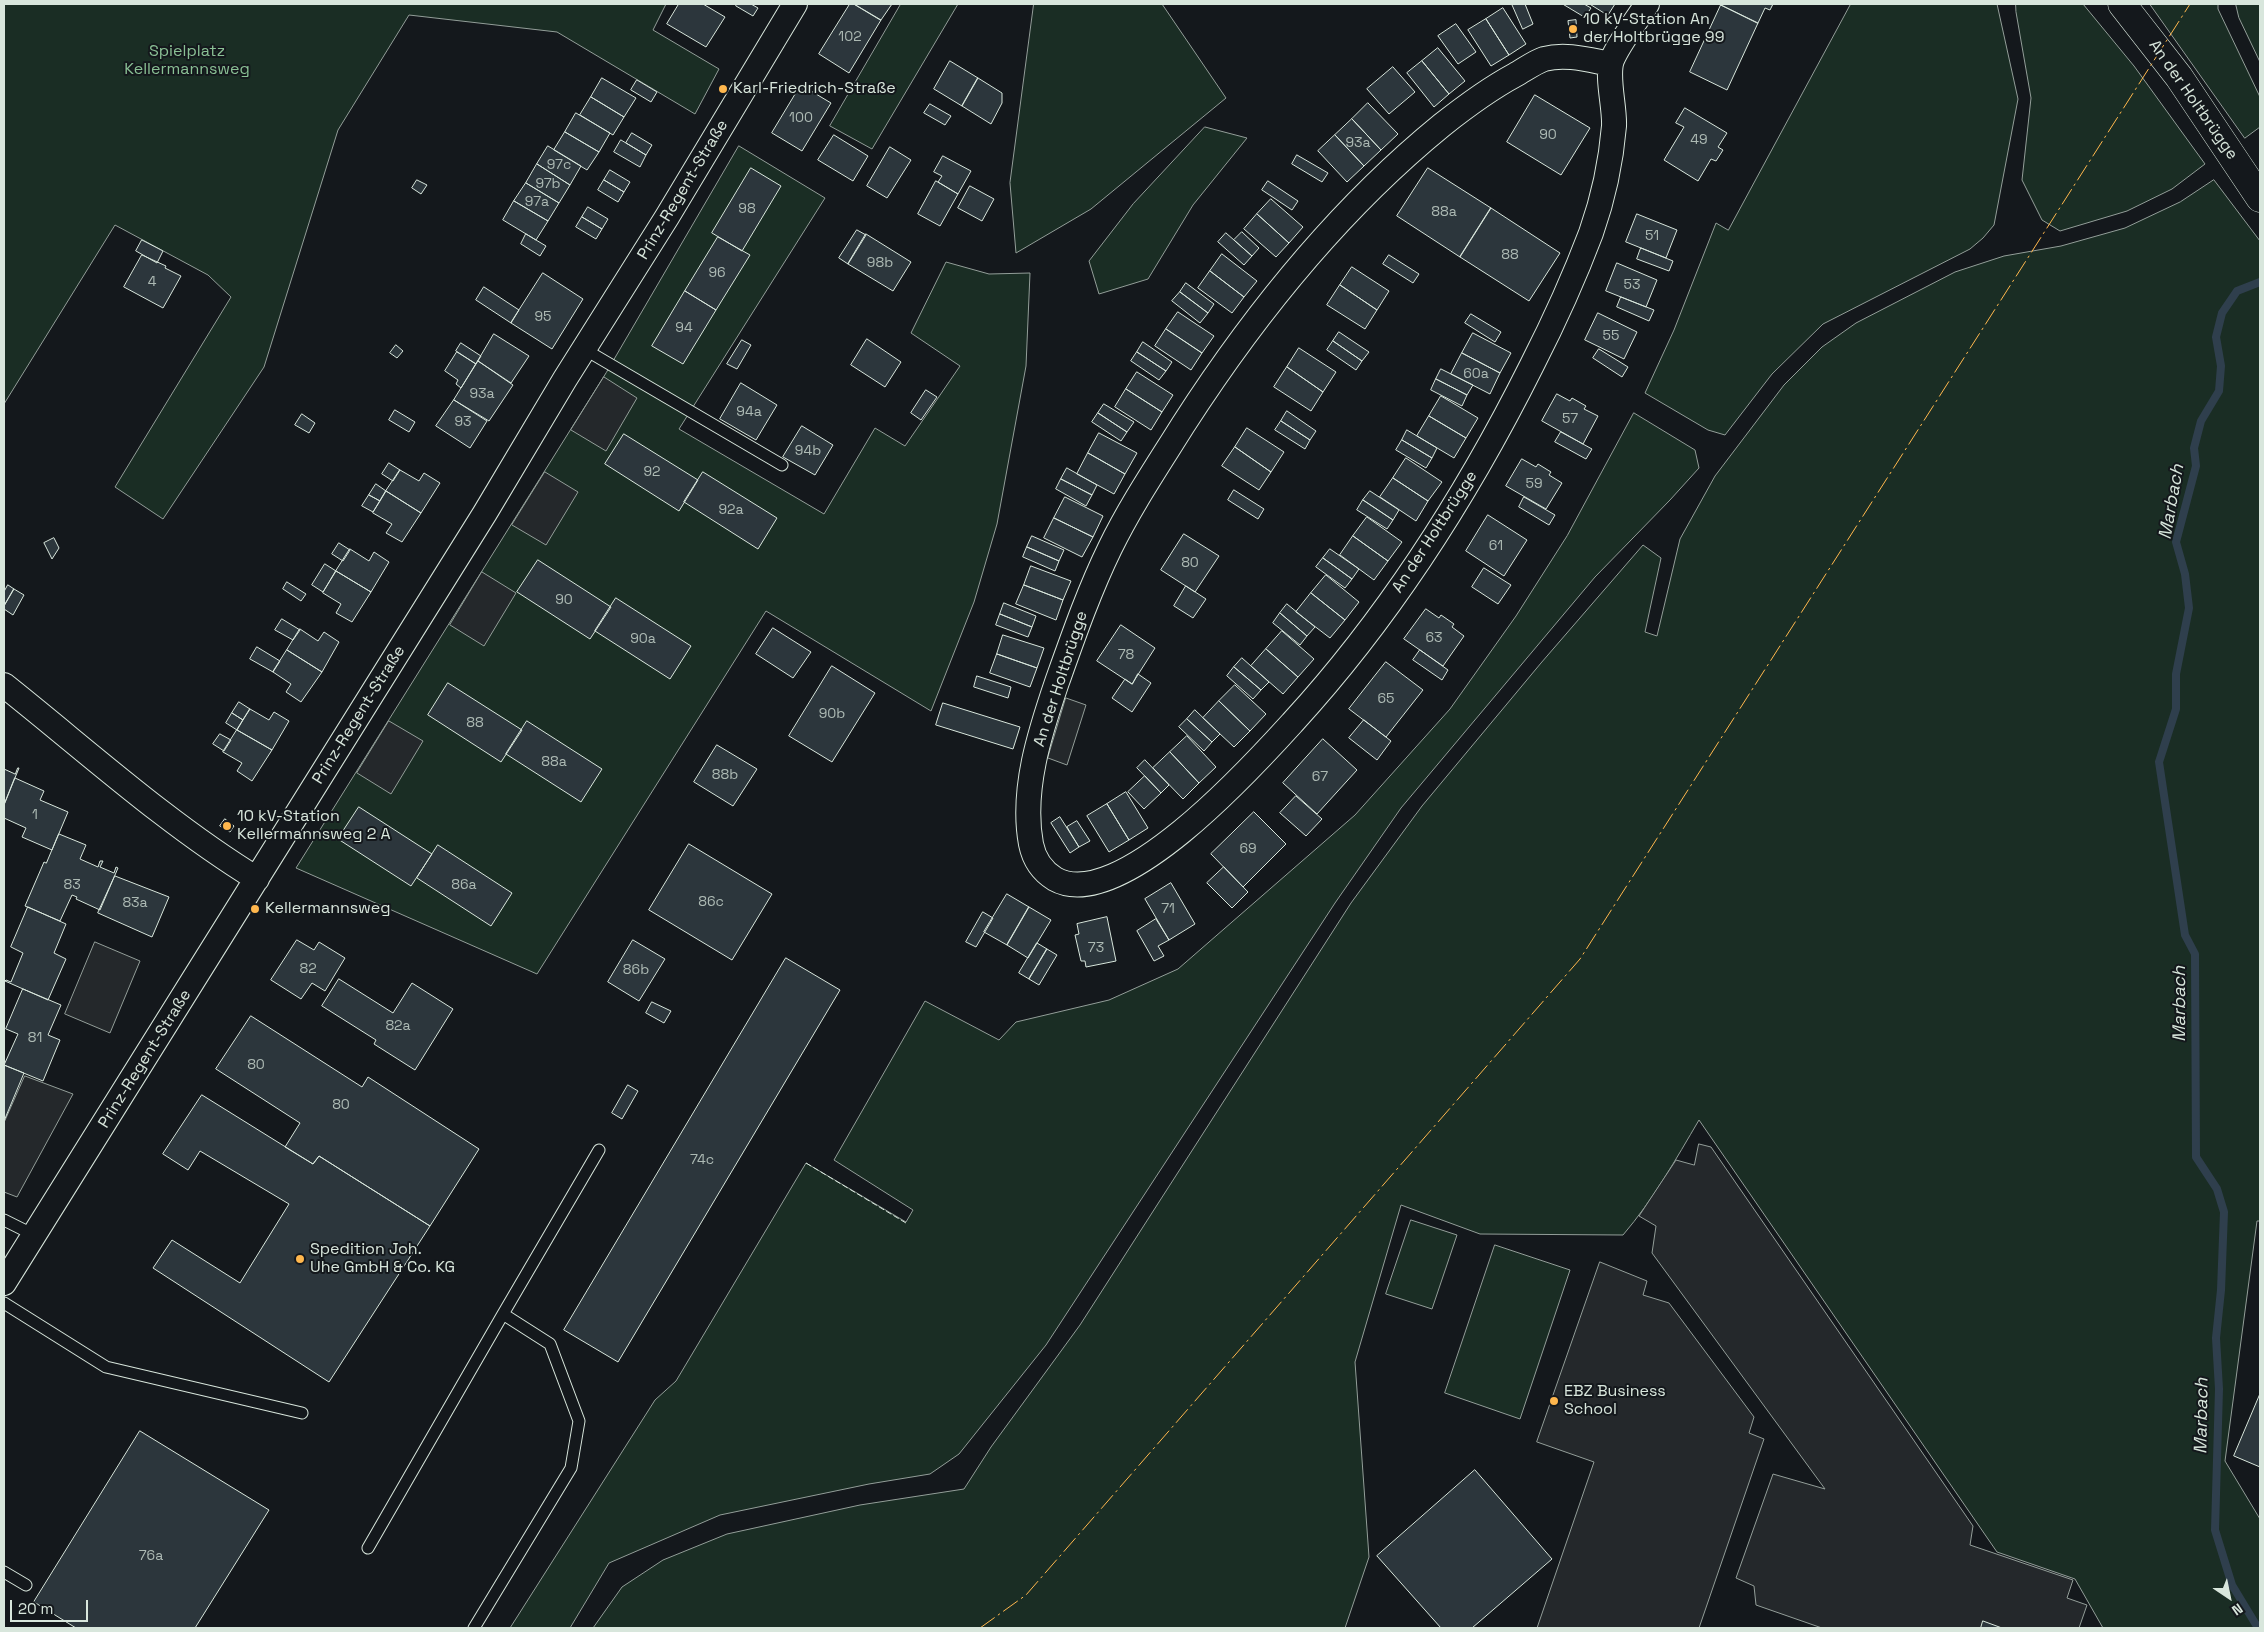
<!DOCTYPE html>
<meta charset="utf-8">
<style>
body{margin:0}
#map{position:relative;width:2264px;height:1632px;overflow:hidden;background:#14181c;font-family:"Space Grotesk",sans-serif}
canvas{display:block}
.frame{position:absolute;inset:0;border:5px solid #d8e6dc;pointer-events:none}
.north{position:absolute;left:2204px;top:1572px;width:50px;height:50px;-webkit-text-stroke:4px #14181c;paint-order:stroke;rotate:146deg;font-size:14px;font-weight:700;line-height:20px;text-align:center;color:#d8e6dc}
.north::after{content:'';display:block;margin:auto;width:18px;height:22px;background:#d8e6dc;clip-path:polygon(50% 0,100% 100%,50% 72%,0 100%)}
.scale{position:absolute;left:10px;top:1600px;width:78px;height:22px;box-sizing:border-box;border:2px solid #d8e6dc;border-top:0;padding-left:6px;font-size:15px;line-height:18px;white-space:nowrap;color:#d8e6dc;-webkit-text-stroke:4px #14181c;paint-order:stroke}
</style>
<div id="map">
<canvas width="2264" height="1632"></canvas>
<div class="frame"></div>
<div class="north">N</div>
<div class="scale">20 m</div>
</div>
<script>
const ctx = document.querySelector('canvas').getContext('2d');
ctx.lineJoin = 'round';
function fillPath(path, color) {
  ctx.fillStyle = color;
  ctx.fill(path, 'evenodd');
}
function trace(path, color, width, dash) {
  ctx.strokeStyle = color;
  ctx.lineWidth = width;
  ctx.lineCap = dash ? 'butt' : 'round';
  ctx.setLineDash(dash || []);
  ctx.stroke(path);
}
function write(font, color, halo, rows, align = 'center') {
  ctx.font = font + ' "Space Grotesk",sans-serif';
  ctx.lineWidth = 4;
  ctx.setLineDash([]);
  ctx.textBaseline = 'middle';
  ctx.strokeStyle = halo;
  ctx.fillStyle = color;
  for (const [text, x, y, turn = 0] of rows) {
    ctx.save();
    ctx.translate(x, y);
    ctx.rotate((+turn || 0) * Math.PI / 180);
    ctx.textAlign = isNaN(turn) ? turn : align;
    if (halo) ctx.strokeText(text, 0, 0);
    ctx.fillText(text, 0, 0);
    ctx.restore();
  }
}
const green = new Path2D(`
 M4,4H666L653,30L719,69L695,114L557,32L409,15L338,130L264,367L163,519L115,487L231,297L208,275L115,225L4,404Z
 M901,4H958L872,149L830,126Z
 M1034,4H1162L1226,98L1091,209L1016,253L1010,183Z
 M1851,4H1997L2018,99L1994,225L1983,238L1970,249L1823,324L1772,374L1725,435L1708,430L1645,393L1674,330L1716,223L1728,230Z
 M2016,4H2083L2134,66L2205,164L2172,189L2127,211L2060,231L2042,220L2022,180L2031,98L2016,12Z
 M2150,4H2218V9L2260,97V127L2245,138Z
 M2236,4H2260V62L2239,18Z
 M1205,127L1247,138L1193,205L1148,279L1099,294L1089,261L1133,204Z
 M739,146L825,198L679,429L824,514L875,428L905,446L960,366L911,333L946,262L989,274L1030,273L1026,366L997,524L974,602L931,711L766,611L537,974L296,868L606,373Z
 M2214,180L2260,241V1221H2257L2225,1461L2260,1519V1628H2103L2075,1579L1997,1552L1699,1120C1676,1159 1653,1200 1623,1235L1480,1234L1401,1205L1355,1362L1369,1557L1345,1628H593L622,1587L663,1560L727,1534L860,1505L964,1489L991,1447L1080,1325L1351,903L1422,806L1541,663L1643,545L1661,558L1645,632L1657,636L1680,539L1715,476L1784,385L1822,347L1856,323L1955,272L2004,256L2061,246L2125,228L2180,202Z
 M1634,413L1695,450L1699,468L1670,500L1595,577L1401,808L1335,903L1046,1345L959,1454L930,1474L869,1484L720,1515L609,1563L570,1628H510L655,1400L676,1381L806,1163L906,1222L913,1210L834,1160L925,1001L999,1040L1016,1022L1109,1000L1178,969L1355,815L1450,709L1516,616L1567,536Z
 M1411,1220L1457,1235L1432,1309L1386,1294Z
 M1495,1245L1570,1270L1520,1419L1445,1393Z`);
const parking = new Path2D(`
 M604,377L637,398L606,451L571,430Z
 M545,472L578,492L546,545L512,525Z
 M482,572L516,593L484,646L450,625Z
 M1066,698L1086,705L1067,765L1048,758Z
 M389,721L423,741L391,794L357,773Z
 M95,942L140,961L110,1033L65,1014Z
 M25,1076L73,1094L17,1197L4,1192V1123Z
 M1699,1144L1711,1147L1973,1526L1970,1545L2073,1580L2067,1598L2087,1605L2079,1628H1822L1756,1605L1754,1586L1736,1578L1773,1474L1825,1489L1652,1253L1656,1226L1639,1216L1676,1160L1694,1165Z
 M1600,1262L1647,1281L1643,1295L1669,1303L1754,1417L1749,1433L1764,1439L1699,1628H1537L1594,1462L1537,1442Z`);
const stream = new Path2D(`
 M2258,1628L2232,1585L2215,1530L2219,1389L2216,1338L2221,1290L2224,1212L2217,1189L2196,1157L2195,954L2185,935L2159,762L2176,709V674L2189,608L2185,574L2176,542L2196,466L2194,448L2201,421L2219,391L2221,366L2216,337L2222,313L2237,291L2260,282`);
const building = new Path2D(`
 M679,4H703L725,17L706,47L667,24Z
 M737,4H751L758,8L753,16L736,6Z
 M850,4H854L881,20L849,73L819,54Z
 M854,4H892L881,20Z
 M1512,4H1525L1533,24L1523,29Z
 M1563,4H1584L1591,8L1585,17Z
 M1590,4H1615L1608,15Z
 M1719,4H1773L1770,10L1765,8L1758,23Z
 M1721,5L1758,23L1727,90L1690,72Z
 M1503,8L1526,44L1509,55L1486,19Z
 M1486,19L1509,55L1491,66L1468,30Z
 M1576,20L1577,37L1570,38L1568,21Z
 M1456,24L1476,52L1458,64L1438,36Z
 M1438,48L1465,81L1449,94L1422,61Z
 M950,61L978,78L962,106L934,89Z
 M1422,61L1449,94L1434,107L1407,73Z
 M1393,67L1415,92L1389,114L1367,89Z
 M602,78L636,98L624,117L591,97Z
 M978,78L1002,93V103L991,124L962,106Z
 M637,80L657,92L651,102L631,90Z
 M801,85L831,103L802,151L772,133Z
 M1535,95L1590,128L1561,175L1507,142Z
 M591,97L624,117L613,135L580,115Z
 M1368,103L1398,134L1381,150L1352,119Z
 M930,104L951,116L945,125L924,113Z
 M1685,108L1727,133L1718,147L1723,150L1716,161L1711,159L1698,181L1664,160L1684,127L1676,123Z
 M576,113L610,133L599,152L565,132Z
 M1352,119L1381,150L1364,166L1335,135Z
 M565,132L599,152L587,170L554,150Z
 M632,133L652,145L646,155L626,143Z
 M834,135L868,156L853,181L818,160Z
 M1335,135L1364,166L1347,182L1318,151Z
 M621,140L646,155L640,167L614,152Z
 M548,146L581,166L570,185L537,164Z
 M890,147L911,160L887,198L867,186Z
 M1297,155L1328,173L1322,182L1292,164Z
 M943,156L971,171L958,194L938,182L942,176L934,172Z
 M537,164L570,185L559,203L526,183Z
 M751,168L781,186L742,251L712,233Z
 M1428,168L1491,208L1460,257L1397,216Z
 M610,170L630,182L624,192L604,180Z
 M417,180L427,185L421,194L412,188Z
 M604,180L624,192L618,202L598,190Z
 M936,181L958,194L940,226L918,214Z
 M1268,181L1298,201L1292,210L1262,190Z
 M526,183L559,203L548,221L514,201Z
 M970,186L994,199L982,221L958,208Z
 M1271,199L1303,227L1289,243L1257,214Z
 M514,201L548,221L536,240L503,220Z
 M588,207L608,219L602,229L582,217Z
 M1491,208L1560,253L1529,301L1460,257Z
 M1257,214L1289,243L1276,257L1244,229Z
 M1637,214L1677,230L1666,258L1626,242Z
 M582,217L602,229L596,239L576,227Z
 M857,230L866,235L848,264L839,258Z
 M1242,232L1259,248L1252,256L1234,240Z
 M1226,233L1252,256L1244,265L1218,242Z
 M526,234L546,246L540,256L521,244Z
 M866,234L911,262L893,291L848,264Z
 M718,237L750,255L716,310L685,291Z
 M142,240L163,251L157,263L136,251Z
 M1641,248L1673,261L1669,271L1637,259Z
 M1222,254L1257,281L1244,297L1210,271Z
 M142,255L166,266L165,268L181,276L163,308L124,287Z
 M1389,255L1419,274L1413,283L1383,264Z
 M1617,263L1657,280L1646,307L1606,291Z
 M1352,267L1389,291L1377,310L1340,285Z
 M1210,271L1244,297L1232,313L1198,288Z
 M543,273L583,299L552,349L511,323Z
 M1186,283L1214,304L1208,313L1180,292Z
 M1340,285L1377,310L1365,329L1327,305Z
 M484,287L519,310L511,323L476,300Z
 M685,291L716,310L683,364L652,346Z
 M1180,292L1208,313L1200,323L1172,301Z
 M1621,297L1654,310L1649,321L1617,307Z
 M1178,312L1214,336L1202,353L1166,329Z
 M1598,313L1637,332L1624,359L1585,340Z
 M1471,314L1501,332L1495,342L1465,323Z
 M1166,329L1202,353L1191,370L1155,346Z
 M1339,332L1369,352L1362,361L1333,341Z
 M1473,333L1511,353L1500,373L1462,353Z
 M494,334L529,356L511,383L478,361Z
 M867,339L901,362L885,387L851,365Z
 M742,340L751,345L737,369L727,364Z
 M1333,341L1362,361L1356,370L1327,350Z
 M1143,342L1172,362L1166,371L1137,352Z
 M461,343L481,356L476,364L456,351Z
 M396,345L403,351L397,358L390,353Z
 M1299,348L1336,372L1323,392L1287,367Z
 M1599,349L1628,367L1622,377L1593,358Z
 M457,352L476,364L461,388L456,384L458,380L445,371Z
 M1137,352L1166,371L1159,380L1131,361Z
 M1462,353L1500,373L1490,394L1451,374Z
 M478,361L513,385L489,421L454,400Z
 M1287,367L1323,392L1311,411L1274,387Z
 M1441,369L1473,385L1467,395L1436,379Z
 M1137,372L1173,395L1162,412L1126,389Z
 M1436,379L1467,395L1462,406L1431,390Z
 M741,383L777,405L756,440L720,419Z
 M1126,389L1162,412L1151,430L1115,407Z
 M926,390L937,397L921,420L911,413Z
 M1557,394L1570,401L1572,398L1586,406L1584,409L1598,416L1583,444L1542,421Z
 M1441,396L1478,418L1466,438L1429,416Z
 M454,400L487,421L470,448L436,426Z
 M1104,404L1134,422L1127,432L1098,413Z
 M395,410L415,422L409,432L389,420Z
 M1287,411L1316,431L1310,440L1281,421Z
 M1098,413L1127,432L1121,441L1092,422Z
 M302,414L315,423L309,433L295,425Z
 M1429,416L1466,438L1454,458L1417,436Z
 M1281,421L1310,440L1305,449L1275,430Z
 M802,426L833,445L815,475L783,457Z
 M1247,428L1284,452L1271,472L1235,447Z
 M1407,430L1437,448L1432,458L1402,440Z
 M1561,432L1592,449L1586,459L1555,442Z
 M1099,433L1137,453L1125,474L1088,453Z
 M624,434L698,480L679,511L605,464Z
 M1402,440L1432,458L1426,468L1396,450Z
 M1235,447L1271,472L1259,490L1222,466Z
 M1088,453L1125,474L1114,494L1077,474Z
 M1406,458L1442,482L1428,501L1393,478Z
 M1522,459L1536,467L1538,464L1551,472L1549,475L1562,483L1546,509L1506,486Z
 M389,463L400,470L393,481L382,474Z
 M1067,468L1097,485L1092,495L1061,479Z
 M400,470L419,481L424,473L440,483L421,513L386,491Z
 M703,472L777,518L758,549L684,502Z
 M1393,478L1428,501L1416,521L1380,497Z
 M1061,479L1092,495L1086,506L1056,489Z
 M376,484L386,491L380,501L369,495Z
 M1234,490L1264,509L1258,519L1228,500Z
 M386,491L421,513L402,542L386,533L392,524L373,513Z
 M1370,491L1399,510L1393,520L1363,500Z
 M369,495L380,501L373,512L362,506Z
 M1065,497L1103,516L1093,537L1054,518Z
 M1524,497L1555,515L1549,525L1519,507Z
 M1363,500L1393,520L1387,529L1357,510Z
 M1488,515L1527,540L1504,576L1466,551Z
 M1367,517L1402,542L1388,561L1353,536Z
 M1054,518L1093,537L1082,557L1044,538Z
 M1184,534L1219,556L1195,592L1161,570Z
 M1032,536L1064,550L1059,561L1027,547Z
 M1353,536L1388,561L1374,580L1340,555Z
 M54,538L59,548L52,559L44,543Z
 M339,543L350,550L343,561L332,554Z
 M1027,547L1059,561L1055,571L1023,557Z
 M350,549L369,561L374,552L389,562L371,592L336,571Z
 M1330,549L1359,569L1352,579L1323,558Z
 M1323,558L1352,579L1345,588L1316,567Z
 M538,560L611,607L590,639L517,592Z
 M325,564L336,571L323,592L312,585Z
 M1031,566L1071,581L1063,600L1024,585Z
 M1484,568L1511,585L1498,604L1472,587Z
 M336,571L371,592L352,622L336,613L341,604L323,593Z
 M1326,575L1359,602L1345,620L1311,593Z
 M287,582L306,594L301,601L283,589Z
 M8,585L14,589L4,606V592Z
 M1024,585L1063,600L1056,620L1016,604Z
 M1186,586L1206,599L1193,618L1174,606Z
 M14,589L24,595L13,615L4,609V606Z
 M1311,593L1345,620L1330,638L1296,612Z
 M616,598L691,646L670,679L595,631Z
 M1004,603L1036,616L1032,627L1000,614Z
 M1287,604L1315,627L1307,636L1280,613Z
 M1426,609L1439,618L1441,615L1454,624L1452,627L1464,636L1443,666L1404,639Z
 M1280,613L1307,636L1300,645L1273,623Z
 M1000,614L1032,627L1028,637L996,625Z
 M282,619L300,630L293,640L275,630Z
 M1121,625L1155,648L1132,684L1097,661Z
 M773,628L811,652L793,678L756,654Z
 M300,629L318,641L324,632L339,642L322,672L287,650Z
 M1282,631L1314,659L1298,677L1266,649Z
 M1003,635L1044,648L1037,668L997,654Z
 M257,647L280,661L273,672L250,659Z
 M1266,649L1298,677L1283,694L1251,666Z
 M287,650L322,672L301,702L286,692L291,684L273,672Z
 M1420,650L1448,670L1442,680L1413,660Z
 M997,654L1037,668L1030,687L990,673Z
 M1242,658L1269,682L1261,690L1234,667Z
 M1386,662L1423,690L1386,737L1349,709Z
 M832,666L875,693L832,762L789,736Z
 M1234,667L1261,690L1253,699L1227,676Z
 M1138,674L1151,683L1132,712L1112,698L1125,679L1132,684Z
 M977,676L1011,687L1008,698L974,687Z
 M448,683L522,730L501,762L428,715Z
 M1235,685L1266,714L1250,731L1219,701Z
 M1219,701L1250,731L1234,747L1203,718Z
 M239,702L250,709L243,720L232,713Z
 M943,703L1020,727L1013,749L936,725Z
 M250,709L269,720L274,712L289,721L272,750L237,730Z
 M1195,710L1220,734L1212,742L1187,719Z
 M232,713L243,720L237,730L226,723Z
 M1187,719L1212,742L1204,751L1179,727Z
 M1364,720L1391,741L1377,760L1349,738Z
 M527,721L602,769L581,802L506,754Z
 M237,730L272,750L252,781L237,771L242,763L223,752Z
 M220,734L231,740L224,751L213,744Z
 M1187,736L1216,767L1199,783L1170,752Z
 M1323,739L1357,770L1317,814L1283,783Z
 M717,745L757,769L733,806L694,782Z
 M1170,752L1199,783L1183,799L1153,768Z
 M1145,760L1169,785L1161,793L1137,768Z
 M18,768H19L4,805V769L15,774Z
 M1145,776L1161,793L1144,809L1128,792Z
 M15,778L44,791L40,800L68,812L52,850L22,837L26,828L4,818V805Z
 M1126,792L1148,828L1129,840L1107,804Z
 M1296,796L1322,819L1306,836L1280,813Z
 M1107,804L1129,840L1109,852L1087,816Z
 M359,807L432,854L411,886L338,839Z
 M1254,812L1286,844L1243,887L1211,854Z
 M1060,817L1079,847L1070,853L1051,823Z
 M225,819L234,826L230,832L220,826Z
 M1077,821L1090,841L1079,847L1067,827Z
 M59,834L86,845L80,859L98,867L100,861H103L100,867L114,873L116,867L118,868L100,910L76,899L77,897L72,895L60,921L25,906L44,862L46,863Z
 M689,844L772,894L732,960L649,910Z
 M438,845L512,893L491,926L417,878Z
 M1224,867L1248,892L1232,908L1207,883Z
 M115,876L169,897L152,937L98,913Z
 M1171,883L1195,924L1169,940L1145,899Z
 M1007,894L1029,907L1007,945L984,932Z
 M28,907L66,924L54,953L66,959L48,1000L5,981L6,980L11,982L23,953L11,947Z
 M1029,907L1051,920L1028,958L1007,945Z
 M983,912L993,918L976,947L966,942Z
 M1107,917L1116,961L1086,967L1085,961H1081L1075,935L1079,934L1077,924Z
 M1156,919L1169,940L1158,946L1164,956L1154,961L1137,931Z
 M297,940L314,950L319,942L345,958L325,991L312,983L301,999L271,980Z
 M633,940L665,959L639,1001L608,982Z
 M1037,943L1047,949L1029,979L1019,973Z
 M1047,949L1057,955L1039,985L1029,979Z
 M786,958L840,990L618,1362L564,1330Z
 M339,979L393,1013L412,983L453,1009L415,1070L374,1044L376,1040L322,1006Z
 M23,989L61,1005L48,1035L60,1040L43,1081L4,1065L18,1034L6,1029Z
 M652,1002L671,1011L664,1023L646,1013Z
 M251,1016L362,1087L368,1077L479,1149L430,1226L319,1156L313,1164L285,1147L300,1123L216,1069Z
 M4,1065L24,1073L4,1121Z
 M628,1085L638,1091L622,1119L612,1113Z
 M202,1095L313,1164L319,1156L430,1226L329,1382L153,1268L172,1240L240,1283L289,1204L200,1151L188,1170L163,1154Z
 M2260,1394V1467L2234,1456Z
 M140,1431L269,1510L195,1628H76L34,1602Z
 M1475,1470L1552,1559L1472,1628H1441L1377,1556Z
 M1983,1621L2002,1628H1981Z`);
const service = new Path2D(`
 M584,349L782,465
 M4,1220L34,1235
 M4,1303L106,1367L302,1413
 M503,1314L599,1150
 M368,1548L503,1314L550,1344L579,1421L571,1468L474,1628
 M4,1572L26,1585`);
const minor = new Path2D(`
 M1610,64C1589,60 1566,53 1544,59C1535,62 1524,70 1515,75C1489,89 1466,106 1442,125C1339,209 1255,313 1183,425C1158,465 1131,505 1110,548C1089,591 1073,637 1057,682C1040,732 1021,790 1031,844C1034,859 1042,871 1055,879C1119,915 1254,765 1293,722C1390,616 1468,493 1532,365C1554,322 1574,278 1591,233C1603,199 1611,162 1614,126C1615,107 1606,76 1612,60C1619,43 1637,20 1647,4
 M4,685C87,751 166,823 257,879
 M4,1283L485,513L565,379L667,217L795,4`);
const tertiary = new Path2D(`
 M2122,4L2179,77L2260,198`);
const fence = new Path2D(`
 M806,1163L906,1223`);
const power = new Path2D(`
 M980,1628L1026,1595L1580,959L2190,4`);
const markers = [
 [1573,29,5,"#ffb74d"],
 [723,89,5,"#ffb74d"],
 [227,826,5,"#ffb74d"],
 [255,909,5,"#ffb74d"],
 [300,1259,5,"#ffb74d"],
 [1554,1401,5,"#ffb74d"]
];
const numberNames = [
 ["102",850,37],
 ["100",801,118],
 ["90",1548,135],
 ["49",1699,140],
 ["93a",1358,143],
 ["97c",559,165],
 ["97b",548,184],
 ["97a",537,202],
 ["98",747,209],
 ["88a",1444,212],
 ["51",1652,236],
 ["88",1510,255],
 ["98b",880,263],
 ["96",717,273],
 ["4",152,282],
 ["53",1632,285],
 ["95",543,317],
 ["94",684,328],
 ["55",1611,336],
 ["60a",1476,374],
 ["93a",482,394],
 ["94a",749,412],
 ["57",1570,419],
 ["93",463,422],
 ["94b",808,451],
 ["92",652,472],
 ["59",1534,484],
 ["92a",731,510],
 ["61",1496,546],
 ["80",1190,563],
 ["90",564,600],
 ["63",1434,638],
 ["90a",643,639],
 ["78",1126,655],
 ["65",1386,699],
 ["90b",832,714],
 ["88",475,723],
 ["88a",554,762],
 ["88b",725,775],
 ["67",1320,777],
 ["1",35,815],
 ["69",1248,849],
 ["83",72,885],
 ["86a",464,885],
 ["86c",711,902],
 ["83a",135,903],
 ["71",1168,909],
 ["73",1096,948],
 ["82",308,969],
 ["86b",636,970],
 ["82a",398,1026],
 ["81",35,1038],
 ["80",256,1065],
 ["80",341,1105],
 ["74c",702,1160],
 ["76a",151,1556]
];
const poiNames = [
 ["10 kV-Station An",1583,20],
 ["der Holtbrügge 99",1583,38],
 ["Karl-Friedrich-Straße",733,89],
 ["10 kV-Station",237,817],
 ["Kellermannsweg 2 A",237,835],
 ["Kellermannsweg",265,909],
 ["Spedition Joh.",310,1250],
 ["Uhe GmbH & Co. KG",310,1268],
 ["EBZ Business",1564,1392],
 ["School",1564,1410]
];
const parkNames = [
 ["Spielplatz",187,52],
 ["Kellermannsweg",187,70]
];
const streetNames = [
 ["An der Holtbrügge",2193,100,55],
 ["Prinz-Regent-Straße",683,190,-59],
 ["An der Holtbrügge",1435,532,-57],
 ["An der Holtbrügge",1061,679,-72],
 ["Prinz-Regent-Straße",359,715,-58],
 ["Prinz-Regent-Straße",145,1059,-58]
];
const waterNames = [
 ["Marbach",2172,502,-80],
 ["Marbach",2180,1004,-90],
 ["Marbach",2202,1416,-89]
];
fillPath(green, '#1a2d24');
trace(green, '#939e99', 1);
fillPath(parking, '#24282b');
trace(parking, '#939e99', 1);
trace(stream, '#2f3f4d', 8);
fillPath(building, '#2c363c');
trace(building, '#d8e6dc', 1);
trace(service, '#d8e6dc', 13);
trace(minor, '#d8e6dc', 26);
trace(tertiary, '#d8e6dc', 29);
trace(service, '#14181c', 11);
trace(minor, '#14181c', 24);
trace(tertiary, '#14181c', 28);
trace(fence, '#d8e6dc', 1, [6, 2.5]);
trace(power, '#ffb74d', 1, [18, 4, 2.5, 4]);
for (const [x, y, r, color] of markers) {
  const dot = new Path2D();
  dot.arc(x, y, r, 0, 2 * Math.PI);
  ctx.fillStyle = color;
  ctx.fill(dot);
  trace(dot, '#14181c', 2);
}
write('14px', '#adbab4', null, numberNames);
write('16px', '#d8e6dc', '#14181c', poiNames, 'left');
write('16px', '#8ac095', '#14181c', parkNames);
write('16px', '#d8e6dc', '#14181c', streetNames);
write('italic 18px', '#d8e6dc', '#14181c', waterNames);
</script>
